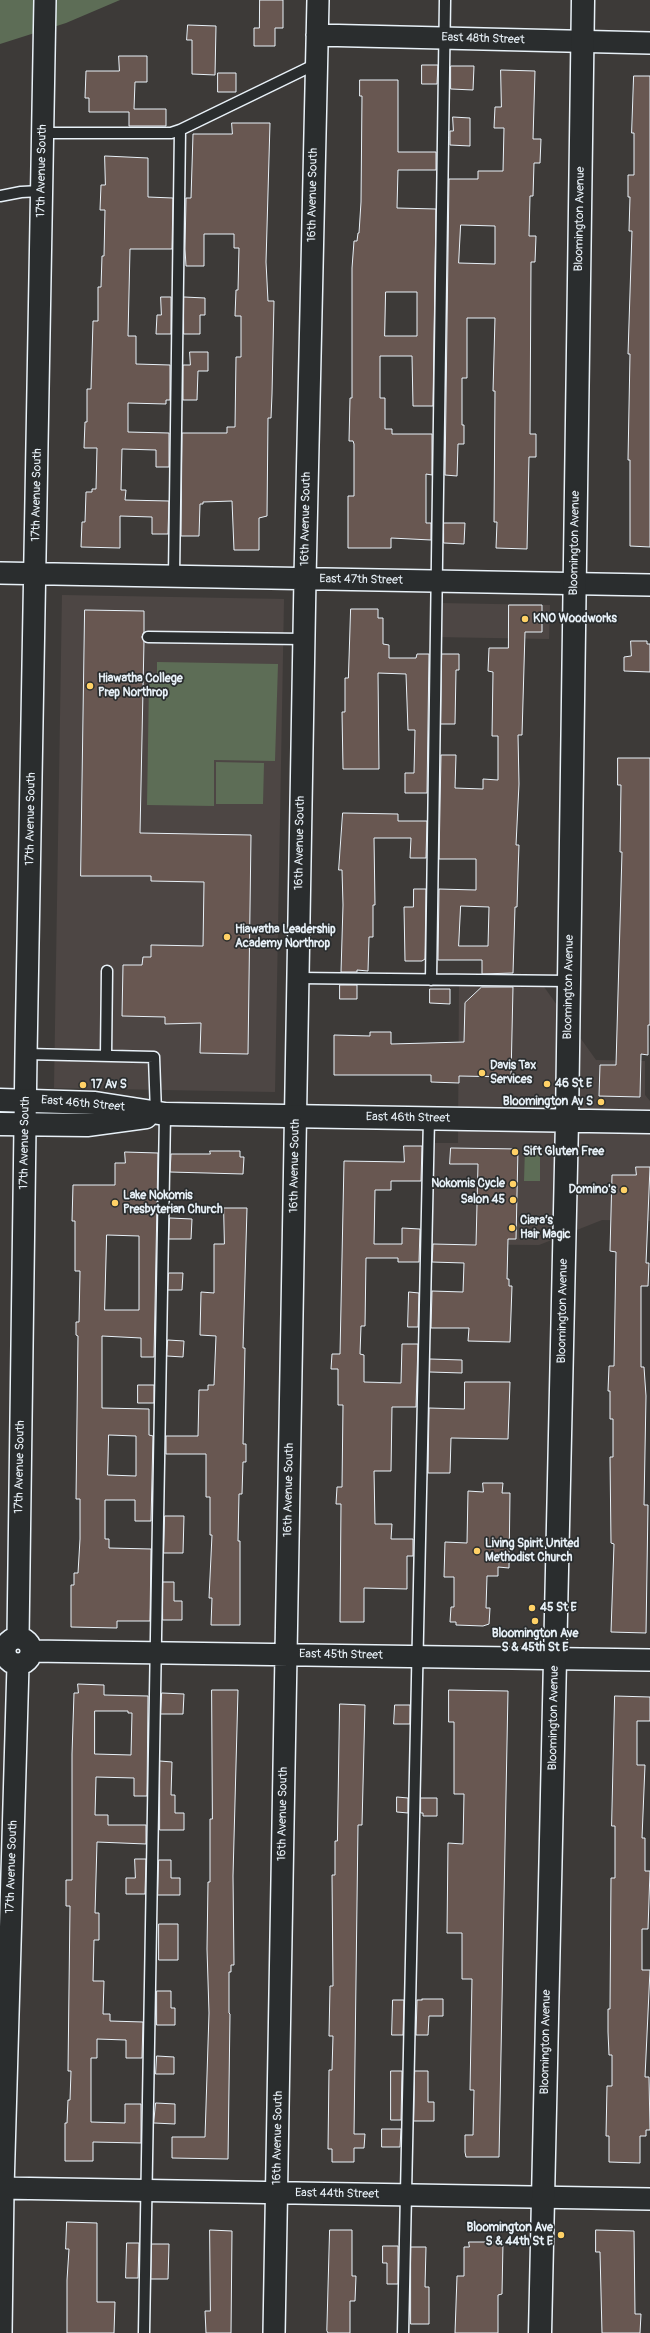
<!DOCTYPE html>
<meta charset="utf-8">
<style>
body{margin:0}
canvas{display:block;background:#3d3a38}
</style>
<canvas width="650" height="2333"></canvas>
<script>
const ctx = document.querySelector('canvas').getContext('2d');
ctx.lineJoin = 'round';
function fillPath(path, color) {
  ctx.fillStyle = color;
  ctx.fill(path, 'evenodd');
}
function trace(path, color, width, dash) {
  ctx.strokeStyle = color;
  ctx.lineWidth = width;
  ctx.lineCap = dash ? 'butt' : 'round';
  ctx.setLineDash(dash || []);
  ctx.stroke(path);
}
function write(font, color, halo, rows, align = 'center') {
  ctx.font = font + ' Pangolin,sans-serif';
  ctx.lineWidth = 3.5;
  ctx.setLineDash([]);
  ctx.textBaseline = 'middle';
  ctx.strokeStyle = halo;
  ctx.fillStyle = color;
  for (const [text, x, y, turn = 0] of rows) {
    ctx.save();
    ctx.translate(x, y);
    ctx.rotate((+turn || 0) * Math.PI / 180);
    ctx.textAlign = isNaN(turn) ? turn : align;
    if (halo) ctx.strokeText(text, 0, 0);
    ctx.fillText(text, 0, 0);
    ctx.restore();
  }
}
const built = new Path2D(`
 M62,595L284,599L275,1092L54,1088Z
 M438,603L550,605L549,639L437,637Z
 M459,983L542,984L596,1060L645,1061V1095L650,1101V1221L602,1220L539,1245L423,1244L424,1143H458Z`);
const green = new Path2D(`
 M0,0H120L66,23L0,44Z
 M157,662L278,664L275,761L214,760V806L147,805L149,683H157Z
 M216,762L264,763L263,804H216Z
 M525,1148H536L540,1155V1181H524Z`);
const building = new Path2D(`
 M260,0H283V28H275V46H254V28H259Z
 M188,25L216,26L215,75L192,74V40H187Z
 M119,56H147V82H135L134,109H166V126H129V112H89V98H85L86,71H119Z
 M422,65H438L437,84H422Z
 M451,66H474L473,90L451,89Z
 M501,70L535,71L533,139H541L540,163H534L533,196H530L529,236H536L535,262H531L530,434H536V457H529L527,549L496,548L497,522H494L495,391H493L495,318H467V378H462V425H464V444H458L457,476L445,475L449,179H478V171H503L504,128H494L495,107H501ZM461,225L495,226V264L459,263Z
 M218,73H236V92H218Z
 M634,76H650V547L630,546V460H628L630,354H628L632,231H629L630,197H628V175H634V133H632Z
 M360,80H398V152H436V170H398L397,208L436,209L433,406H413L412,356H380V398H385V429H392V434H432V475L426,474V523H431V540L391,538V548H348V496H354V444L353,441H349L350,398H352V268L354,241H357L358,233H359L361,202L362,96H360ZM386,292H417V336H385Z
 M453,117L470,118V146L450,145V131H453Z
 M232,123H270L266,262L268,301H274L272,394L271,418H268L267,516L259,518V550H234L232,501L203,502V504H200L199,536H181L182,433H227V427H235L236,357H241V316H235L236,290H238L239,248H234V234H204V266H186L185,249L186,198H191L193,134H232Z
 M105,156L148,158V197L173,198L172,249H130L128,336H136V364L170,365V400H166V404L128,403V432L169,433V467H156V450L122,449L121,490H126L125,500L169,501L168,534H152V517L120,516V548L81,547L82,522H85L86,492H92V489H96L97,448H84L85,422H87V389H91L93,321H98V287H101L102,256H104L105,210H100L101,185H105Z
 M161,297H171V334H156L157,315H161Z
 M184,297L205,298V315H200V334H184Z
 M190,352H208V371H198L197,400H183V365H190Z
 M444,523H465L464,544L444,543Z
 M509,605H542V632H525L522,735H518L519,784L516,845H519L518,873L517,907H515L513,973L482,974V960H438L439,889L476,890V859H439L441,755H456L455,788L483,789V779L498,780V736H492L493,672L488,671L489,648H508ZM461,906L489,907L488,946H459Z
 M351,609H378V618H383V644L389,645V658H416L417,654H429L427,793H405V773H414L415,730H408L406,674L378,673L379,769H343L342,712H345V678H348Z
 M85,610L144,611V632L142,637L144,641L140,833L251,835L248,1054L200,1053L201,1023L165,1024V1017L122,1016L123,965H142L143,957H151V945L203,946L204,882L151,881V876H81Z
 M631,641H647V644H650V672L624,671V657L631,656Z
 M442,654H459V670H456L455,724H441Z
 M618,758H650V1025H648V1055L641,1054L640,1097L599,1096L600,1065H616L622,852H620L621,785H618Z
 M343,813L398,814V821H427L426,858H410L411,838H374L375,905H373V937H369L368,971L357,970V972H341L343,905L342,870H339Z
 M414,889H426L425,959L422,961H405L404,907H413Z
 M340,985H357V999H340Z
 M482,987H513L511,1077L459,1076V1083L431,1082V1075H334V1035L370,1036V1032H391V1044L464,1042L465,1003Z
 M430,989H450V1004L430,1003Z
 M404,1146H422L421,1181H391V1190H375L374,1244H402V1228L420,1229L419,1262H398V1258H366L365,1326H361L360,1354L364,1355V1382L401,1383L402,1344H418L416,1407H392L391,1471H374L375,1524H392L391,1539H413V1556H407V1589L364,1588V1622H340L341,1504H336L337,1487H342L343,1405H338V1369H331L332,1354H340L344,1161L404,1162Z
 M451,1148L518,1149L516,1239H508L507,1279H509V1286H512L510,1342L468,1341L469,1328H431L432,1291L463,1292L464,1263L432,1262L433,1244L476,1245L478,1164H450Z
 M210,1151H240V1157H244L243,1174L170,1172L171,1154H210Z
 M125,1152L158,1153L154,1357H141V1338L102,1336V1408L149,1409V1435L153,1436L151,1521H135V1500H105V1539H109V1548L151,1549L150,1621H117V1628L71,1627V1585H74V1573H78L80,1539V1499H76L78,1336L76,1335V1322H79L80,1271H75V1221H72L73,1185H115V1163H125ZM107,1235L139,1236V1310H105ZM109,1435L136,1436V1476L108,1475Z
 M636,1167H650L646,1263H649L648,1286H641V1367H644L646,1396L644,1505H648L646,1633L611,1632L614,1544L611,1543L610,1457H613V1419H610V1391H608L609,1366H614L616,1252L610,1251L612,1175H636Z
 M224,1208H247L243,1348H245L243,1444H246V1462H243L242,1494H239L238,1541H240V1625H211L212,1598H209L212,1535H210V1497H206V1454H166V1436H198L199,1390H208V1385H214L216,1336L200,1335L201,1292L214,1293V1244H224Z
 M170,1218L192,1219L191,1239H169Z
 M169,1273H183L182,1290H168Z
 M409,1292L419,1293L418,1327H408Z
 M168,1340L184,1341L183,1357L167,1356Z
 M430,1359L462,1360V1373L430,1372Z
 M465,1382H510L508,1439L451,1438L450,1473H428L429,1408L464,1409Z
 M138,1385H154V1403H138Z
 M483,1483H503L502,1493H510L509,1568L498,1567V1576H487L486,1608H490L489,1624L483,1626L456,1625V1622H450L451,1607H454V1577H444L445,1542L467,1543L468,1491L483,1492Z
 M165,1516H184L183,1553H164Z
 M163,1582H174V1601H182V1620H163Z
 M78,1684L104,1685V1695L148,1696L147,1796H134V1778L96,1777L95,1815H108V1825H146V1844L97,1842L95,1913H99V1940H94L93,1981H104L103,2014H110V2021L143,2022L142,2058H126V2040L97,2039V2058H91V2122L125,2123V2104H141V2143L93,2142V2161H65V2123H67L68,2100H70L71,2071H68L70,1906H66V1880H72V1754L74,1693H78ZM95,1711H128V1713H132L131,1755L95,1754Z
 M212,1690H238L233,1876L234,1965H231V1972H229V2013L230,2014L228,2159L172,2158V2137H205L209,2013L207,1949L208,1882H210V1819H212Z
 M449,1690L508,1691L499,2157H466L465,2152V2135H473L474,2090H470L472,1979H462V1933H447L448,1843L463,1844L464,1794H454V1722H449Z
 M162,1693L184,1694L183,1714H161Z
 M615,1696L650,1697V1721H637V1765H645L642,1838H645V1871H650L648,1929H642V1970H650L645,2077H649L650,2130H646V2136H640V2163L609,2162V2136H606L607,2086H612V2055H609L608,2032V2009H610L611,1878H615V1826H612Z
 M340,1704L365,1705L362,1825H358L354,2134H365L364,2148H354V2162H332V2149H328L329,2070H332L333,2036H329L330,1986H333L332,1875H335V1841H337Z
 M395,1705H410V1724H394Z
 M160,1761L172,1762L171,1795H175V1813H184V1830H160Z
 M397,1797L408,1798V1813L397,1812Z
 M421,1798H437V1816H423V1813H421Z
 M135,1859H146L145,1894H126V1878H135Z
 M159,1860H171V1878H180V1895H158Z
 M159,1924H178V1960H159Z
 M157,1991H171V2008H175V2025H157Z
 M422,1999H443V2016H429L428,2035H416L417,2000H422Z
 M393,2000H404L403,2035H392Z
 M157,2056L174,2057V2074H156Z
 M391,2071H402L401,2120H391Z
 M415,2071H428V2102H434V2121H414Z
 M156,2103L175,2104V2124L154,2123Z
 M382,2129H401L400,2147H382Z
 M67,2222L97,2223V2302H115L114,2333H67V2280L69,2249H66Z
 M210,2230L232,2231L231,2333H206L205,2311H210Z
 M330,2230H352V2276H356L355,2301H350V2333H328L327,2331Z
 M596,2230L634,2231L635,2314H641L640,2333H602L600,2252H596Z
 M469,2242H503L502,2294L498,2295V2333H455L457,2276H464V2247H469Z
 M127,2243H139L138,2278H126Z
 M152,2244H169L168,2279H151Z
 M383,2246H398V2284H387V2263H383Z
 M411,2247H426L425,2287H429V2324H411Z`);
const lane = new Path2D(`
 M180,130L316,64
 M42,133H171L180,130L174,576
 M0,196L21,192L41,191
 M148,637L304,639
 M298,978L569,981
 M431,980L445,0
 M26,1054L154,1057L156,1113
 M106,1056L107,971
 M144,2333L165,1114
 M403,2333L429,1118`);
const street = new Path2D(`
 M317,35L650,43
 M0,573L650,585
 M5 1651a13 13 0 1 1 26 0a13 13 0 1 1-26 0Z
 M18,1638L26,1054L45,0
 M31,1651L650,1660
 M0,2188L650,2199
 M1,2333L3,2189L18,1665
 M274,2333L305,578L318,0`);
const secondary = new Path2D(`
 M0,1100L95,1103L165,1114L650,1122
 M0,1124L87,1125L146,1117
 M540,2333L567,1121L583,0`);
const markers = [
 [525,619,4,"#ffd166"],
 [90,686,4,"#ffd166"],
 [227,937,4,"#ffd166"],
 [482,1073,4,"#ffd166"],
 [547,1084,4,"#ffd166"],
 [83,1085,4,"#ffd166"],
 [601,1102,4,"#ffd166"],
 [515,1152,4,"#ffd166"],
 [513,1184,4,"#ffd166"],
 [624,1190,4,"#ffd166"],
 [513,1200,4,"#ffd166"],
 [115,1203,4,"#ffd166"],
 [512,1228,4,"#ffd166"],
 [477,1551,4,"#ffd166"],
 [532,1608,4,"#ffd166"],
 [535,1621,4,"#ffd166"],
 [561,2235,4,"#ffd166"]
];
const streetNames = [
 ["East 48th Street",483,39,2],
 ["17th Avenue South",42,171,-89],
 ["16th Avenue South",313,195,-89],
 ["Bloomington Avenue",580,219,-89],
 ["17th Avenue South",37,495,-89],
 ["16th Avenue South",306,519,-89],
 ["Bloomington Avenue",575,543,-89],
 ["East 47th Street",361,580,1],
 ["17th Avenue South",31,819,-89],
 ["16th Avenue South",300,843,-89],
 ["Bloomington Avenue",569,987,-89],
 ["East 46th Street",83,1104,5],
 ["East 46th Street",408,1118,1],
 ["17th Avenue South",25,1143,-89],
 ["16th Avenue South",295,1166,-89],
 ["Bloomington Avenue",563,1311,-89],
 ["17th Avenue South",20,1467,-89],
 ["16th Avenue South",289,1490,-89],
 ["East 45th Street",341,1655,1],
 ["Bloomington Avenue",554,1718,-89],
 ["16th Avenue South",283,1814,-89],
 ["17th Avenue South",12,1867,-88],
 ["Bloomington Avenue",546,2042,-89],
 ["16th Avenue South",278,2138,-89],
 ["East 44th Street",337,2194,1]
];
const poiNames = [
 ["KNO Woodworks",533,619],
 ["Hiawatha College",98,679],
 ["Prep Northrop",98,693],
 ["Hiawatha Leadership",235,930],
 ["Academy Northrop",235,944],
 ["Davis Tax",490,1066],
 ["Services",490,1080],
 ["46 St E",555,1084],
 ["17 Av S",91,1085],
 ["Bloomington Av S",593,1102,"right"],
 ["Sift Gluten Free",523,1152],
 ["Nokomis Cycle",505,1184,"right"],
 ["Domino's",616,1190,"right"],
 ["Lake Nokomis",123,1196],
 ["Presbyterian Church",123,1210],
 ["Salon 45",505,1200,"right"],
 ["Ciara’s",520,1221],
 ["Hair Magic",520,1235],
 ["Living Spirit United",485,1544],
 ["Methodist Church",485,1558],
 ["45 St E",540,1608],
 ["Bloomington Ave",535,1634,"center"],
 ["S & 45th St E",535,1648,"center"],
 ["Bloomington Ave",553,2228,"right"],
 ["S & 44th St E",553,2242,"right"]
];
fillPath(built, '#4d4644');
fillPath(green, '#5d6d56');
fillPath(building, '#685751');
trace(building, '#e8f1f8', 1);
trace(lane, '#e8f1f8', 13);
trace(street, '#e8f1f8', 24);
trace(secondary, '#e8f1f8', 25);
trace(lane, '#2a2d2e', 10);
trace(street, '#2a2d2e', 21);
trace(secondary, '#2a2d2e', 22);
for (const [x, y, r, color] of markers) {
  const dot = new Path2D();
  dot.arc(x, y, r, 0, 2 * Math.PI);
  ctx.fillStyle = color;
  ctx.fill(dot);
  trace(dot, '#2a2d2e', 1.5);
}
write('12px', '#e8f1f8', '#2a2d2e', streetNames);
write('bold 12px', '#e8f1f8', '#2a2d2e', poiNames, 'left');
</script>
